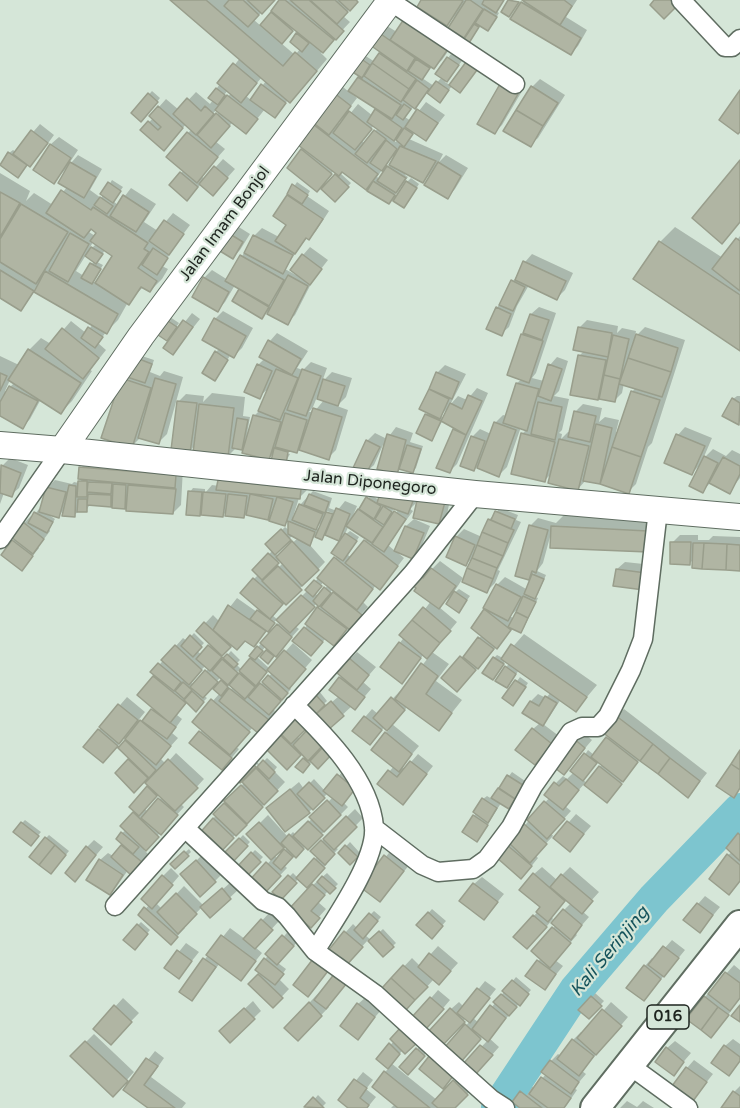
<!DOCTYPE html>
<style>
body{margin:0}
canvas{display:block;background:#d5e6d8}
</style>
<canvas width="740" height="1108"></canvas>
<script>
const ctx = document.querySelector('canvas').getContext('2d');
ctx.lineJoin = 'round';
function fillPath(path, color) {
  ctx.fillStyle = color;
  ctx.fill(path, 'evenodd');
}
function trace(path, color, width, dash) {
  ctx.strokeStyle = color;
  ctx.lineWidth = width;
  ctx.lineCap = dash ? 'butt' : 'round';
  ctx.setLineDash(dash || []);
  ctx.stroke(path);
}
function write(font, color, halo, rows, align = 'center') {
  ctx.font = font + ' "Varela Round",sans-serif';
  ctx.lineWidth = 4.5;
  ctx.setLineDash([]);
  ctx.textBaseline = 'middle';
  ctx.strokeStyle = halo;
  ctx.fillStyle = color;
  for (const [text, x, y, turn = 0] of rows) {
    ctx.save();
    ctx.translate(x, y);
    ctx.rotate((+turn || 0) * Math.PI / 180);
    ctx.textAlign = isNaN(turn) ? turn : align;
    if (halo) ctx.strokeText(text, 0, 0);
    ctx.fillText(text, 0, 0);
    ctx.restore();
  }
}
const shadow = new Path2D(`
 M173,0H274L254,20L261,26L281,0H358L343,16L350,22L321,53L327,59L301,90L288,100L274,116L265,109L253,124L233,122L215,141L225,149L201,176L205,179L223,159L235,169L220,186L201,184L195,191L181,173L184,170L188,133L192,129L186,124L172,141L142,130L153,118L151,116L166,99L179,110L196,92L210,104L213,100L210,97L240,58ZM294,28L299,32L297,34L301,48L295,55L281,43ZM262,77L266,81L251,100L246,96ZM228,90L231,93L221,106L218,103ZM217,109L220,111L202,131L200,128Z
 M423,0H465V2L468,0H504L496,11L499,13L491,26L480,25L472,38L471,28L463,36L456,15L447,24Z
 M525,0H577L566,17L587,30L578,46L571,53L513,18Z
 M387,26L397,32L455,41L442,60L434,67L431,65L422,78L434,86L442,77L448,58L451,54L462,61L445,82L450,85L467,63L484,62L460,91L452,86L440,101L427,91L405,117L411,121L426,102L445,115L426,139L414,131L409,139L443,154L439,162L446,155L468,168L455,189L448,197L431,173L423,182L406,172L405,175L408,177L392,199L369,190L374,179L366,188L342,171L340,173L351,183L335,200L323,189L338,173L334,170L325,183L302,150L305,148L300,145L317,123L337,82L349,92L361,75V53L375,62L382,52L372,45ZM352,91L378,108L373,116L358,104L341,125L338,123L357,98L351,93ZM374,125L378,128L365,144L362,141ZM404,129L405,130L396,142L393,140ZM398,148L400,149L392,163L380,179L377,177Z
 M509,77L525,86L502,125L495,132Z
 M540,79L565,95L538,138L530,145L532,87Z
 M152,91L160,98L145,117L133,113Z
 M40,124L54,135L38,157L30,165L28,163L21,173L9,153L13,150L16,152Z
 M59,137L78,150L70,162L71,163L78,155L102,169L90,190L101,198L112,180L123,187L113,201L118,205L131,188L156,204L144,222L158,231L173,213L190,225L169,253L170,254L162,266L168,269L162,279L150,291L144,286L127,304L118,320L106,332L98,343L106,350L90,370L92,371L72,401L61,412L41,399L30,419L23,427L0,415V356L19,365L29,350L41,338L51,344L71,321L86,333L93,324L35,291L21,309L0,296V173L30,191L26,201L34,193L53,205L67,187L65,170L53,182L35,170L51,144ZM92,229L98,232L95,236L89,232ZM93,242L96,244L88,252V251ZM105,250L114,255L96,283L93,281L103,265L97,262ZM86,255L94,261L84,276L76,271ZM10,380L15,382L5,392V391Z
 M411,178L419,184L407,203V182Z
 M297,182L310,191L307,196L329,211L316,231L309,238H307L299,248L285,269L296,275L303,255L310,247L328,260L314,278L295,315L287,323L267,312L262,317L234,301L241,288L235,285L225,302L218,310L204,278L212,270L228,280L254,236L262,228L279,237L288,225V196Z
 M234,224L250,234L240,250L233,257L226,232Z
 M675,227L723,258L740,236V349L660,242Z
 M532,254L573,273L565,290L557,298L529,285L517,306L509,327L501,334L497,308L525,262Z
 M539,307L556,313L536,373L532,378L544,381L550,365L557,357L568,361L559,391L554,396L569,399L562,430L559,433L562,434L561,439L568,432H571L575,412L583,404L602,408L599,422L605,417L619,420L616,432L618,433L632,392L636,387L624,383L622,393L614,401L572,393L579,356L584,351L579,328L587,320L618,326L617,333L622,328L636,331L635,337L645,327L685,340L652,443L648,447L636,484L628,492L586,480L578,489L552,473L545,480L522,434L527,429L521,427L507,467L499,475L477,467L474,470L472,437L480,429L491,434L495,423L503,415L507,416L517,383L522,379V335L531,314Z
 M223,311L253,328L242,348L234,356L231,354L218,375L216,352L220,348L215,319Z
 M192,313L200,319L173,353L165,347Z
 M167,315L179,323L170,336Z
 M277,333L308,351L297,368L303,370L311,362L327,368L322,382L332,372L352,378L346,397L337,406L348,410L336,450L328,458L299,449L297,451L277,448V451L290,454L285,463L274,453L269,459L247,443L241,449L236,448L228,456L195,445L190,451L179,401L186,394L204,396L203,402L212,393L245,397L243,416L250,417L247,434H249L255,415L260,410L271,386L259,397L258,365L265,358L270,341ZM317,397L324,400L314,412H309L313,407Z
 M139,355L154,360L150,372L160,376L164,371L183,377L167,434L159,442L141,437L131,447L122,379Z
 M445,365L466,374L450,405L458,396L467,400L477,388L488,393L457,464L449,472L438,467L456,426L443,420L432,439L426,415L429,412L421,408L437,373ZM449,407L445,418L440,416Z
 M737,396H740V421L738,423L733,399Z
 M396,427L413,433L410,442L423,446L416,468L413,471L401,468L396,473L383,445L374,465L366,472L355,467L367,441L375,433L387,439Z
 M685,427L712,438L703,459L713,449L726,456L732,450L740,454V478L729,492L710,483L703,491L700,465L692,473L666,462L678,435Z
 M10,458L28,465L19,488L11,495L4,493L0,504V472L3,465Z
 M88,460L183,468L181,505L173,513L128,503L124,507L114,502L110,505L90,504L86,511L78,512L74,515L65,509L58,516L49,515L55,519L49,529L50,531L38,547L39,548L22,569L13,541L24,523L31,516L33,517L39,509L41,511L48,487L55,480L72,484L74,482L79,483L83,478L81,468Z
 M227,473L308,482L307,490L299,498L293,517L295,518L300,505L313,491L332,498L329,508L337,511L345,501L357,506L352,518L371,495L379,500L451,494L447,515L439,522L418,501L410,509L413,511L388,545L395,551L406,526L414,519L430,526L420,550L413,558L397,552L404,558L387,580L376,585L363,602L368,607L334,644L326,638L318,647L305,628L321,606L317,603L295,626L299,629L291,638L268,662L262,657L269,649L266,646L257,657L270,669L293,643L312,660L289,687L291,689L273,709L275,711L266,723L253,727L236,747L239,749L229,761L191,743L203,729L194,722L220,693L215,689L224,679L221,677L203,695L207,698L196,709L187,702L177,715L182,719L172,733L178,738L160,758L166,764L176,753L204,779L181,804L184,807L144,850L148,854L139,865L128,870L117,886L110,893L100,860L108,853L113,856L124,844L122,833L126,830L122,826L136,811L131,807L150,785L145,780L117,773L131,758L120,748L154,708L139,695L156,675L153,672L183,638L187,641L194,633L204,643L197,651L202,655L211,644L198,631L213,615L219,621L237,598L257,612L260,608L254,579L258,575L254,570L273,550L267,544L285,527L290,531L289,520L285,524L274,513L268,519L246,514L244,516L227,511L223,515L200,514L190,492L193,488L205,489V493L212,485L219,486V480ZM383,503L387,505L379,512H378ZM395,507L399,509L388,523L386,521ZM327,511L340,516L339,518L327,514ZM324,520L320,529L316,528ZM349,525L367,538L352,558L348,555L359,537L350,531L346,534L338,555L307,591L278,620L272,615L284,601L286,603L325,562L309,544L315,536L322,539L325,535L339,539L346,532ZM293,535L298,538L278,556L275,553ZM280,560L283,563L268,578L265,575ZM324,581L328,585L318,596L315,593ZM333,589L336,591L327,601L325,599ZM277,619L280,622L258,647L253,657L242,670L236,664L240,660L231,651L213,671L210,668L232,644L246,640L254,645ZM206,665L209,668L194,685L190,682ZM239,670L242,672L232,684L229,681ZM268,670L272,673L253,693L250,691ZM230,684L233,687L225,696L221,693ZM153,771L155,774L148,781L146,780ZM158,793L162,797L148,812L144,808Z
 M500,508L518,515L516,520L521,522L498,570L500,571L495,583L487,591L474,557L466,564L456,537L464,529L482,537L489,520Z
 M564,515L659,519V539L550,537L543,563L537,571L546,575L538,594L535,597L538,598L524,628L521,632L513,628L465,682L444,678L482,635L485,610L497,585L505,577L528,590L534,573L529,578L530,526L538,518L556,523ZM519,608L514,619L510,616Z
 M680,535H698V540H709L713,536L740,537V569L693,560L690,563L672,543Z
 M440,561L463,578L452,595L439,607L457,622L432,652L449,664L436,681L462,700L439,729L408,706L392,724L419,746L401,767L405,769L418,754L433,766L410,795L379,784L394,766L386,733L389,730L385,726L378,735L354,730L372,709L378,714L400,691L401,692L428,658L424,654L402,682L382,667L431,601L414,584L428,568L431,570Z
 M625,562L653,565L651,581L617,569Z
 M459,589L470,596L459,611L452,595Z
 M524,634L597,685L576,710L561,699L550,716L543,724L559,736L535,764L533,729L540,723L524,713L531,701L538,694L546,698L551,692L519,670L510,683L506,667L510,663L506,660L496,675L494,658L497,655L503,658Z
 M357,652L376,667L363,682L371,689L355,708L352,706L328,728L334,733L310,757L313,760L306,768L298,767L307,757L302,752L287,768L264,745L319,691L327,701L314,713L316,716L339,696L340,678L350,659ZM317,715L320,719L300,739L297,736Z
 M520,677L528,683L517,700L505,698Z
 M127,697L145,712L111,754L85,746Z
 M624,709L707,773L695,788L688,796L640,759L607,801L585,783L565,806L571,811L551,833L553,836L535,855L538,858L529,869L498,857L511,843L510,842L550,797L556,783L563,776L567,779L574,772L588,750L594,755L610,736L616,716ZM597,761L602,764L587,783L582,779Z
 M582,732L592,740L571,765L554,764Z
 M267,758L277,767L274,771L285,782L217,854L199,836L227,802L225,800L213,811L210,808L233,785L235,786L225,798L228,800L259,767L257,764L240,781L254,759L260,765Z
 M346,768L362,780L343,802L348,807L308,848L305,846L296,856L294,854L284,865L287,868L262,894L250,882L272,859L249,834L268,815L288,837L293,832L296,835L333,797L328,793L309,812L276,801L299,782L304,789L314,779L325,791ZM285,845L287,848L278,859L274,855Z
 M512,772L528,783L512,804L501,803L480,837L474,816L483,799L487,796L492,799Z
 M355,809L363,818L335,847L338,849L326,862L327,864L310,882L299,878L281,898L274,892L293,873L298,878L318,856L312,851Z
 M576,814L591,826L570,850L555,838Z
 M25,820L41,832L34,840L22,823Z
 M740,834V881L729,893L728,855L732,852L728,848Z
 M49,835L69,851L54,869L46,838Z
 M243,835L250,842L230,863L223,856Z
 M94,840L103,847L75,880L87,847Z
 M350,842L360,853L350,863L340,853Z
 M393,848L411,863L380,900L362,886Z
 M189,849L191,852L175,867L172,864Z
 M255,850L263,857L244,877L237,869Z
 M204,853L222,874L215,881L190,867Z
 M542,867L557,880L570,867L599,892L582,911L589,917L575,933L577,935L555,960L563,966L545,988L528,975L541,958L533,951L556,925L564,910L571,903L567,899L551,916L553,919L535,940L515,937L542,907L534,874Z
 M171,868L179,876L156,903L162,909L184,886L204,906L231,882L238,890L210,916L202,907L183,927L185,928L171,943L140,915L149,905L163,876Z
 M327,873L338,884L330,892L328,891L318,902L326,909L318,918L292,909L313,885Z
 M482,877L504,894L484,918L474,884Z
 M705,896L720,907L700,931L698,904Z
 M432,909L446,921L432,937L418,925Z
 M374,911L381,917L365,935L371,940L383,929L396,943L383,955L368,940L344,966L354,974L327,1006L329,1007L298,1039L286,1028L336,974L329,951L353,924L357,928Z
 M270,912L279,921L255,947L262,953L241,979L220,963L192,999L181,991L205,959L230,928L245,939Z
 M141,922L150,930L138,944V925Z
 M290,929L301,938L278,963L286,969L279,979L289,989L273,1006L250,984L261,973L257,969Z
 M672,940L685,950L644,1000L645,966L652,958L654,960Z
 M186,943L199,952L179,977L166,968Z
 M438,946L458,963L447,975L434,979L414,1001L384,988L412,958L420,966Z
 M734,965L740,970V998L729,1009L731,1011L715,1033L705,997Z
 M516,977L531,990L489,1038L499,1047L483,1065L465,1064L488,1040L483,1036L467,1053L446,1048L470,1021L466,1018L442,1043L451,1009L459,1002L464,1007L485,981L496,989L473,1018L479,1023Z
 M438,990L450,1000L433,1020L414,1018Z
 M595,993L604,1001L589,1017L580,1009Z
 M366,997L382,1009L357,1038L358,1004Z
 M123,998L139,1013L110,1043L95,1029Z
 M253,1001L261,1011L230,1041L221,1031Z
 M611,1002L628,1017L582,1071L586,1074L574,1088L577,1090L566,1106L564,1108H522L514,1101L529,1084L534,1088L546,1074L551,1061L558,1054L561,1056L573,1040L581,1032L583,1034Z
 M94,1034L134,1072L113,1095L72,1056Z
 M733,1039L740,1044V1061L736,1066L725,1046Z
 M394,1041L403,1050L391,1063L437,1100L462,1074L475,1086L454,1108H391L395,1104L385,1072L389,1068L378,1059Z
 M675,1041L691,1053L673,1074L667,1048Z
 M421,1045L428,1051L408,1073L401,1067Z
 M155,1051L164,1058L151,1077L186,1103L182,1108H150L125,1089Z
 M694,1060L713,1074L693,1099L687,1068Z
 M363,1072L373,1080L366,1089L376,1097L367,1108H350L340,1100Z
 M740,1086V1108H723L734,1092Z
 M318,1095L326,1103L321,1108H307Z
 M627,1101L637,1107L643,1101L654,1108H620Z`);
const river = new Path2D(`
 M498,1108L576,990L654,899L740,810`);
const building = new Path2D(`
 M170,0H206L283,66L295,52L317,71L290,103Z
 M229,0H243L259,15L248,27L224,6Z
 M247,0H275L262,14Z
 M279,0H285L334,40L323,53L271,11Z
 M290,0H309L344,31L336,40Z
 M310,0H335L348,12L337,24Z
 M338,0H356L358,2L350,11Z
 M421,0H461L463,1L447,26L417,7Z
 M466,0H470L483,9L464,38L448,28Z
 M484,0H504L496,13L482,4Z
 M508,0L519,2L509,17L501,12Z
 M522,0H564L572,6L560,25Z
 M654,0H677L680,3L664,19L650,5Z
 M521,2L581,38L571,55L510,19Z
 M484,9L497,17L488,31L475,23Z
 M271,12L293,31L282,44L260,25Z
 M404,19L448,49L434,69L390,40Z
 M474,24L479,27L469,43L464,39Z
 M378,32L415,58L407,71L370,45Z
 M296,33L309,43L302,52L290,42Z
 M379,53L416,79L409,89L372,63Z
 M357,56L370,65L362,78L348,69Z
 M447,57L459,65L447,82L435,74Z
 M416,59L430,68L422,80L408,71Z
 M466,62L477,70L460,93L449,85Z
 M233,63L257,83L241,103L217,83Z
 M372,63L409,89L401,102L364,76Z
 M358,77L401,105L392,119L348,91Z
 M417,80L429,89L415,109L403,100Z
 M436,81L449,90L440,103L427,93Z
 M261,84L286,103L275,118L250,100Z
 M500,84L518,94L495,134L477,124Z
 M531,86L558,103L543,126L516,110Z
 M216,88L225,95L218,105L208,98Z
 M329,89L351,106L329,135L306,117Z
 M740,90V132L738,134L719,120Z
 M148,93L158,102L141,122L131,113Z
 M227,95L258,119L246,134L215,110Z
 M187,98L201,111L205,106L214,114L196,135L173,114Z
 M404,104L411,109L403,120L396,115Z
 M158,106L183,128L164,151L140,130L148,121L158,130L161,127L149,116Z
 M375,109L402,128L394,141L367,122Z
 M417,109L438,123L426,141L405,127Z
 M516,110L543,126L531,147L503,131Z
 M349,111L372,129L355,150L333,133Z
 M216,113L230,126L211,148L197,135Z
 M314,125L378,174L366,190L342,172L339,176L298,145Z
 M404,128L413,134L404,147L396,140Z
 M31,130L48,143L30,167L13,154Z
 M374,130L386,139L367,163L355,154Z
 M187,132L218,157L197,183L166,157Z
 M386,140L397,149L382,171L370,163Z
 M50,144L71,158L54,184L33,170Z
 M400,146L436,161L423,183L389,165Z
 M301,149L332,174L317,192L287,168Z
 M8,152L27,165L18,178L0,165Z
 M740,160V222L722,244L692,218Z
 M70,162L96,177L84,198L58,183Z
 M438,162L461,176L448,199L424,185Z
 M214,166L228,178L213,196L199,184Z
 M387,166L406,178L396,193L377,181Z
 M180,172L198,187L187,201L169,185Z
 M335,174L349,187L335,202L321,189Z
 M373,181L395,195L389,204L367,191Z
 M406,181L417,188L404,208L393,201Z
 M108,182L121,191L113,203L100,194Z
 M292,184L308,195L302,204L287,194Z
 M61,190L91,210L93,207L148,243L144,249L149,252L138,268L157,281L150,292L141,287L129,305L95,283L112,256L90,241L96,233L91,229L84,238L46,213Z
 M0,192L20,203L0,237Z
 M123,195L149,212L136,232L110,216Z
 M287,195L323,219L309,240L306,238L295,254L275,241L286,225L273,216Z
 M100,197L113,206L107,214L94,205Z
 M21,204L68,232L36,284L0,262V239Z
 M164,220L184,234L169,255L149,241Z
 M225,231L243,242L233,259L215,248Z
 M70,233L89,244L68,282L49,271Z
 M253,235L293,255L283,274L244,253Z
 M736,238L740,241V291L712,269Z
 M659,241L740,295V351L633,279Z
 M91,247L103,254L96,264L85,256Z
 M153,248L168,258L157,275L142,265Z
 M302,254L322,269L310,285L290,270Z
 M240,255L284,280L269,306L225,281Z
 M523,261L566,281L557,300L515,280Z
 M90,263L101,269L92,284L81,278Z
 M0,270L34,291L21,311L0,298Z
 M45,271L118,314L107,334L34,292Z
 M288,275L308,286L288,325L267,314Z
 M203,277L229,292L218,312L192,297Z
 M511,280L525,287L513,311L499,305Z
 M239,289L269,307L262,319L232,301Z
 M496,307L511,314L502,336L486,329Z
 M530,314L549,320L542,340L523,333Z
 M162,317L177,327L167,341L152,331Z
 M214,318L246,336L234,358L202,340Z
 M183,320L193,327L173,355L163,348Z
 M88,327L103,337L95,348L81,338Z
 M578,327L612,333L608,357L573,350Z
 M62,328L99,358L83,379L45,349Z
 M521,334L543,341L529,383L507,375Z
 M636,334L678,348L671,372L628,358Z
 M613,335L629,339L620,379L604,375Z
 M268,340L301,359L292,375L259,357Z
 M28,349L81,383L61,414L8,380Z
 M215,351L228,360L215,381L202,373Z
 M578,355L606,360L598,400L570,395Z
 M134,357L152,364L145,383L127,377Z
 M628,358L671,372L662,397L619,384Z
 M257,364L272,371L260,399L244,392Z
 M548,364L562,369L551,401L538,396Z
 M276,369L298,378L280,420L258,411Z
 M302,369L321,376L306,416L287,410Z
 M436,372L459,382L452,399L429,389Z
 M0,373L7,376L0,391Z
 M604,375L620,379L615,402L599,399Z
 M121,378L151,388L132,448L101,438Z
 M155,378L176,384L159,444L138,438Z
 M323,379L345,386L338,406L317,399Z
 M516,383L539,389L527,431L503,423Z
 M9,386L38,401L23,429L0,416V402Z
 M429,389L449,399L440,419L419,409Z
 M631,391L660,400L641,457L612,447Z
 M468,395L482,401L466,435L441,421L450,403L462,409Z
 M732,398L740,403L739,425L722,416Z
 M177,401L197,403L190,453L171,450Z
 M538,402L562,407L555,440L531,434Z
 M199,404L234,408L228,457L193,453Z
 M313,408L342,417L329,460L299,450Z
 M574,411L596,416L590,442L568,437Z
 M285,413L307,420L297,453L275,447Z
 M425,414L441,421L432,441L416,433Z
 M253,415L281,422L269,460L242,453Z
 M237,418L248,420L242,450L232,448Z
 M494,422L516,430L499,477L477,468Z
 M596,424L612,428L600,484L583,481Z
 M453,429L466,435L450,473L436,468Z
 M521,433L555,442L545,482L511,474Z
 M387,434L406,440L397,475L377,469Z
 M676,434L705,446L692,475L664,463Z
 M471,436L485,441L474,471L460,466Z
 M559,439L589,446L578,491L548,483Z
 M366,440L380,447L366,474L353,468Z
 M407,445L421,449L413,473L399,469Z
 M612,447L641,457L629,494L600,484Z
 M274,448L288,452L286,464L271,461Z
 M704,456L718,463L703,493L689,486Z
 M723,457L740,466V474L730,494L709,483Z
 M1,465L21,473L12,497L0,493Z
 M79,467L176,475L175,488L78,479Z
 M218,480L301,489L300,499L216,490Z
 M78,481H87V497H77Z
 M88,482L112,483L111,494L87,492Z
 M113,484L126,485L125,509L112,508Z
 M69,485L76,486L75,517L62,516Z
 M128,485L176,489L173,514L126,511Z
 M46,487L66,492L59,518L39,512Z
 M381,490L413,501L408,514L377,503Z
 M188,491L202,492L200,516L186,515Z
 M203,492L226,494L223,517L201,515Z
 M88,494L111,495V507L87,505Z
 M228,494L247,496L244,518L225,516Z
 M250,494L273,499L268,520L246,515Z
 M309,494L329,502L325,513L304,505Z
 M418,496L445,502L439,524L413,518Z
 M277,497L293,502L285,526L269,521Z
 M366,497L381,506L374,519L359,509Z
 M78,499H87V512H77Z
 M299,504L323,514L316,530L292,520Z
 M383,506L392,512L384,525L375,519Z
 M336,508L350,514L339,541L325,535Z
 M358,509L383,527L372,543L346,526Z
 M394,511L406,519L384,552L372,544Z
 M495,511L515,519L511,529L491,520Z
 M34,512L53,522L47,533L28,523Z
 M326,512L333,514L322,540L315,537Z
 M488,519L514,530L508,543L482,532Z
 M288,521L315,532L310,546L288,534Z
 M23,522L44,539L33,554L11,537Z
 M529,525L548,530L536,573L532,571L529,580L515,576Z
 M405,526L424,533L413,559L394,551Z
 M551,526L648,531V552L550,548Z
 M281,529L291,540L275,555L265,544Z
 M482,532L508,543L503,556L477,545Z
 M345,533L357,541L343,561L331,553Z
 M455,536L475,545L466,566L446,557Z
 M12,540L33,556L22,571L1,555Z
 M364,540L398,566L380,590L345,563Z
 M292,541L319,570L302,586L276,557Z
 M670,542H691L690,565L670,564Z
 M693,543H704L702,569L692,568Z
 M704,543L727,544L726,570L702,569Z
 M727,544L740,545V571L726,570Z
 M477,545L503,556L497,568L472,558Z
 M268,553L279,563L262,580L252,570Z
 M334,557L373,589L357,610L317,578Z
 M472,558L497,568L493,579L467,568Z
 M278,566L302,590L286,605L262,581Z
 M431,568L456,586L439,609L414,591L416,588L412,585L419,575L423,578Z
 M467,568L493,579L487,593L462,582Z
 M616,569L646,573L644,590L613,586Z
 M532,574L544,579L535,599L524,594Z
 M253,578L283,604L270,619L240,593Z
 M314,580L322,586L313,597L305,590Z
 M496,584L521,597L508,621L483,608Z
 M324,587L331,593L319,607L313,601Z
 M454,591L467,600L459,613L446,604Z
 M333,592L362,615L350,630L321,607Z
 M301,595L315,607L290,633L276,620Z
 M523,596L536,602L528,618L516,612Z
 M228,605L266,631L254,647L245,641L237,650L213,630Z
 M317,607L347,629L334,646L305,624Z
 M423,607L451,631L440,643L412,620Z
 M484,609L511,630L497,649L471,628Z
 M257,610L275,623L268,632L250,619Z
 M516,612L528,618L521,633L508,627Z
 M412,620L440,643L427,659L399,635Z
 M204,622L231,647L222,656L196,631Z
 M277,624L292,637L276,657L260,643Z
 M304,627L323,642L311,656L292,641Z
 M190,635L202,647L193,657L181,646Z
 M478,637L494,649L478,669L463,657Z
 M399,642L421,658L402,684L380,667Z
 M511,644L587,697L576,712L501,659Z
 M175,645L202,670L189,685L161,660Z
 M208,645L222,657L210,671L196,659Z
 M257,646L263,651L255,660L249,656Z
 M266,650L274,656L268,664L260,657Z
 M284,650L306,669L289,689L267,670Z
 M227,654L238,664L234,668L223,658Z
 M460,656L476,670L457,692L441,678Z
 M493,657L504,664L493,680L482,673Z
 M250,658L267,672L256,686L239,671Z
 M349,658L369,675L357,690L337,673Z
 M222,659L238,673L228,685L212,671Z
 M158,663L181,682L174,691L150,672Z
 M421,663L438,676L426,694L452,713L439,731L395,699Z
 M505,666L516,674L507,688L495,681Z
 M205,670L218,682L203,698L190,687Z
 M239,673L255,687L245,699L229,685Z
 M268,675L288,693L282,700L262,682Z
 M153,676L186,703L170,723L137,695Z
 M339,677L365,697L355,710L329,690Z
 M221,680L228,687L221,696L213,689Z
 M515,680L526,687L513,706L502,698Z
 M183,682L192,690L184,699L175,691Z
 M260,683L281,701L269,715L248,697Z
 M229,688L269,720L258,733L219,701Z
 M192,691L204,702L196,712L184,700Z
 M314,693L325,705L312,718L301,706Z
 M545,696L557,703L543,726L522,713L530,701L539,706Z
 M391,697L405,710L387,731L373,718Z
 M211,699L250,732L230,755L192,722Z
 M331,701L344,716L328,730L315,715Z
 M118,704L138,720L119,744L99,727Z
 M296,708L310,725L291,744L276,729Z
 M151,709L176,727L167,739L142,721Z
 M615,715L653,744L640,761L602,732Z
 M364,716L382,730L370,745L352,731Z
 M140,720L171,746L156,765L125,739Z
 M311,726L327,741L308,761L293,745Z
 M532,728L552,744L535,765L515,750Z
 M98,729L118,746L103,763L83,747Z
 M199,731L232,758L222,770L189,743Z
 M276,731L301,755L287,770L262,745Z
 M385,732L412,754L399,772L371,750Z
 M606,737L638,762L623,782L591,757Z
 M573,738L585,748L564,775L551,765Z
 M125,740L156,770L149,778L118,748Z
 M653,744L670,758L658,774L640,761Z
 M323,747L332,754L318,769L310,761Z
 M740,750V770L731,764Z
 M584,753L597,763L583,781L570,771Z
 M303,758L310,764L303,773L295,767Z
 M670,758L700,781L688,798L658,774Z
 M128,759L148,778L134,793L115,773Z
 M168,759L198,788L175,811L145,783Z
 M263,760L275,772L269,779L257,767Z
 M250,761L256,767L240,783L234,777Z
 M410,761L427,774L403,805L377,784L388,770L397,777Z
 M731,764L740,770V788L734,798L716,786Z
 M599,766L622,784L607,803L584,785Z
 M256,768L278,791L264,805L242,782Z
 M337,774L355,789L342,806L323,791Z
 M507,775L526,787L517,800L499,788Z
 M566,779L579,790L563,810L544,795L554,782L559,786Z
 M309,782L325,798L313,810L297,794Z
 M241,785L263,807L247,824L224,801Z
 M147,786L157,796L139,816L129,807Z
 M498,788L515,799L509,809L491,798Z
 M290,789L310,813L285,832L266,808Z
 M158,798L178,815L161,835L141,818Z
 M482,798L497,808L488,823L473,812Z
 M327,800L341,815L324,832L309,817Z
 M544,801L565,819L547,839L527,820Z
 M224,803L247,825L236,836L213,814Z
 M133,812L159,837L146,851L120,826Z
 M473,815L488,825L477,842L462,832Z
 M346,816L357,827L334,850L323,839Z
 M213,818L234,838L217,856L197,836Z
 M308,821L323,835L308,850L293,836Z
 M567,821L584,834L570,852L553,838Z
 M21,822L39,836L31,846L13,832Z
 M259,822L284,848L271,860L246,834Z
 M524,824L547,844L530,863L508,842Z
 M121,832L139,847L133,854L116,839Z
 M738,833L740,835V861L726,848Z
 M289,834L304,849L296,858L281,843Z
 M45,837L55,845L39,865L29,857Z
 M239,838L248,846L230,865L221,856Z
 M321,840L335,854L325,865L310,851Z
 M55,845L66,855L51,874L39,865Z
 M121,845L142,862L131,875L111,857Z
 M345,845L358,857L350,865L338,853Z
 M507,845L532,866L521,879L496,857Z
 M86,846L96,855L75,882L65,873Z
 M284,849L293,857L281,870L273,863Z
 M184,851L189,856L175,869L170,864Z
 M251,852L261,862L244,879L235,869Z
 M727,854L740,865V881L729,895L709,879Z
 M384,855L404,871L380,902L360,887Z
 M314,858L325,868L307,888L296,878Z
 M99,859L123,875L110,895L86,880Z
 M196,860L216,882L200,897L180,874Z
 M266,862L281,876L262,896L248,882Z
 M533,873L565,901L548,922L536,912L540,907L519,890Z
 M561,874L593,901L582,914L550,887Z
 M162,875L173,885L152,909L141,899Z
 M288,875L297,883L281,900L272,892Z
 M322,876L336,888L330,894L317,882Z
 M473,883L498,902L484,920L459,901Z
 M312,884L325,895L311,911L320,918L311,928L289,909Z
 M222,888L231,899L210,918L200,907Z
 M176,893L197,914L178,934L157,912Z
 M697,903L713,915L700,933L683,920Z
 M144,907L178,937L171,945L138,915Z
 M563,909L582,925L571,940L551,923Z
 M428,912L443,926L432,939L416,925Z
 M369,913L378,921L363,939L354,930Z
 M533,915L547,927L527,949L513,937Z
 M261,919L273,930L255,949L243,939Z
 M137,924L148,934L135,950L123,940Z
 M552,927L571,943L550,968L531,951Z
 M344,931L363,947L344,968L327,952Z
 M379,931L394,947L383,957L368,941Z
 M221,935L256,961L241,981L206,955Z
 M282,935L294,946L277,965L265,954Z
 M663,946L679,958L664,977L648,965Z
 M177,950L192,961L179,979L164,968Z
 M429,953L451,971L439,985L418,967Z
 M203,958L216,967L192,1001L179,992Z
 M264,958L284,974L275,985L255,970Z
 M313,959L328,971L308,997L293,985Z
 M537,960L556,974L545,990L525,976Z
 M403,965L428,987L415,1000L391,978Z
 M644,965L661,979L644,1001L626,988Z
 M725,972L740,983V998L730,1011L708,994Z
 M335,973L347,983L326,1009L314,1000Z
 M258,974L283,998L273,1008L248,984Z
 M391,978L415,1000L406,1010L382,988Z
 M512,980L529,994L520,1006L502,991Z
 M477,988L490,998L470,1023L457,1013Z
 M501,994L517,1007L509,1016L493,1002Z
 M591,996L602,1006L589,1019L578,1010Z
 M704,996L718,1007L701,1030L686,1019Z
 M430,997L444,1009L425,1030L411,1018Z
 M309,1002L322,1016L298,1041L284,1028Z
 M357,1003L375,1017L358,1040L340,1026Z
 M114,1005L132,1022L111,1045L93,1029Z
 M490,1005L506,1018L488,1042L472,1029Z
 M740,1005V1022L731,1016Z
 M718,1007L729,1015L711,1038L701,1030Z
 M244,1008L255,1019L230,1043L219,1031Z
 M450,1008L465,1022L442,1046L428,1032Z
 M602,1009L622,1026L596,1055L577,1038Z
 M465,1024L481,1039L460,1063L444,1048Z
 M402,1026L418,1042L405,1054L390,1039Z
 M572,1039L594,1056L579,1076L557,1059Z
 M85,1041L128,1081L113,1097L70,1056Z
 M389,1043L400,1054L388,1069L376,1059Z
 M480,1045L493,1055L475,1075L463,1064Z
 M724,1045L740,1057V1061L729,1076L711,1063Z
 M666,1047L684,1062L674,1076L655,1062Z
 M416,1048L425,1056L408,1075L399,1067Z
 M430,1055L454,1075L443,1089L419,1069Z
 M146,1058L158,1066L144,1085L175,1108H148L123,1090Z
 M550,1060L579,1082L571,1094L541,1072Z
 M686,1067L707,1082L693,1101L672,1086Z
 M384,1071L430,1108H398L372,1087Z
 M541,1077L571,1098L564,1108H548L529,1094Z
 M354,1079L367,1088L360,1098L369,1105L367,1108H348L338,1100Z
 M453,1080L468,1095L455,1108H438L432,1103Z
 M520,1091L542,1108H520L512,1102Z
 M733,1091L740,1096V1108H721Z
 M313,1097L324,1108H323L304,1107Z`);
const street = new Path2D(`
 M681,0L725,47H732L740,39
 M390,1L515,84
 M0,539L62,450
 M294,705C326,736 370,780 374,827C377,860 333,922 315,951
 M185,828L263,901L278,907L287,916L315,951L375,994L443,1056L491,1099L505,1108
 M374,828L422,865L438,872L473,869L487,859L511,827L533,786L571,732L582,727H598L608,716L631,670L643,639L658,510
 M115,906L413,573L475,494
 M629,1065L688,1108`);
const secondary = new Path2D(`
 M0,445L62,450L475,494L740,517
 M62,450L141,336L391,0`);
const primary = new Path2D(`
 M595,1108L740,925`);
const shields = [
 [668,1017,42]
];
const shieldNames = [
 ["016",668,1017]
];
const streetNames = [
 ["Jalan Imam Bonjol",225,224,-53],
 ["Jalan Diponegoro",370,483,6]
];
const waterNames = [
 ["Kali Serinjing",610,952,-50]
];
fillPath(shadow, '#0003');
trace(river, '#7dc5cf', 34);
fillPath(building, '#b0b5a3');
trace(building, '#999e8c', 1.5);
trace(street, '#5f6d61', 21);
trace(secondary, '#5f6d61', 28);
trace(primary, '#5f6d61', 32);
trace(street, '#fff', 18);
trace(secondary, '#fff', 26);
trace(primary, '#fff', 28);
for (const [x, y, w] of shields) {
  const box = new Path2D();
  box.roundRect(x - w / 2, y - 12, w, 24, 4.5);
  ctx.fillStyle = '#d5e6d8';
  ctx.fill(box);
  trace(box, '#1e241f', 1.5);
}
write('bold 15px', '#1e241f', null, shieldNames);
write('16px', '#1e241f', '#d5e6d8', streetNames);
write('italic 18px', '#15535b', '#d5e6d8', waterNames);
</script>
